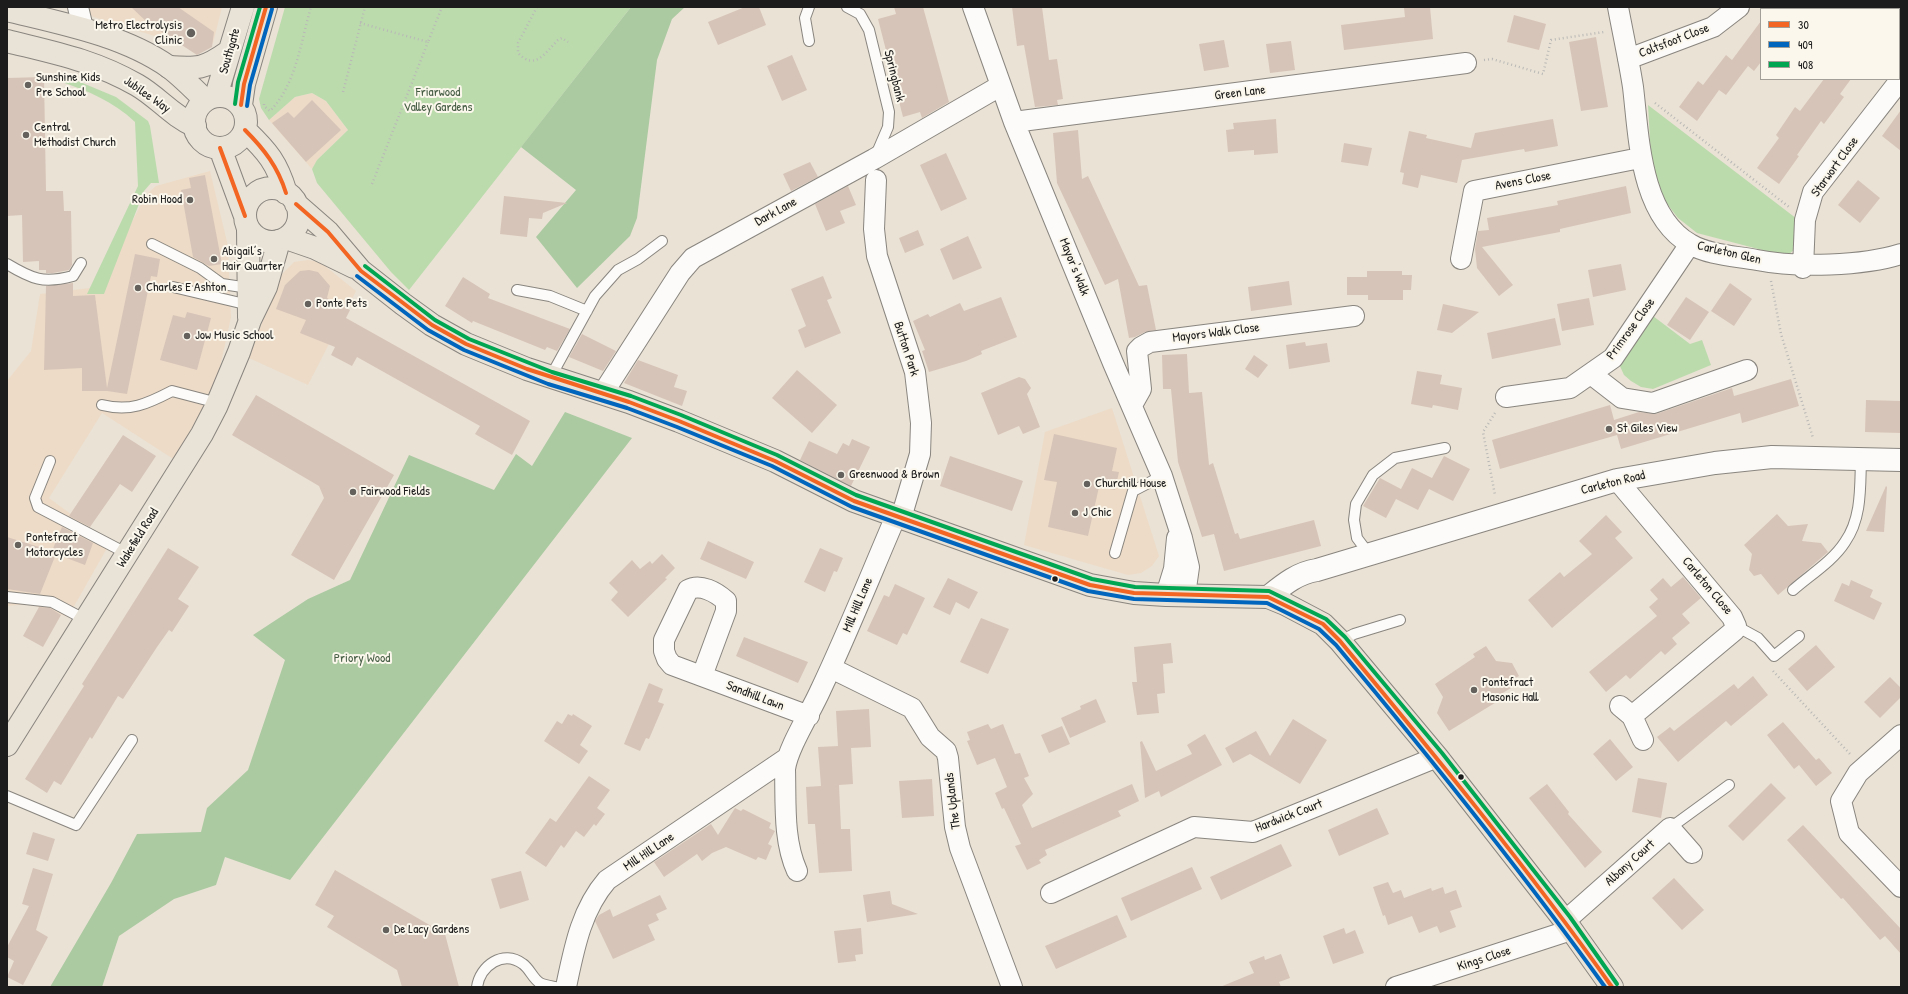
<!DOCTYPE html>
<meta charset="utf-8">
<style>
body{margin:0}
#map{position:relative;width:1908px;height:994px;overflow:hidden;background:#eae2d5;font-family:"Patrick Hand",sans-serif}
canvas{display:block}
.frame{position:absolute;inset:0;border:8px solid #1c1c1c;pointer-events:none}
.legend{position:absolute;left:1760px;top:8px;width:140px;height:72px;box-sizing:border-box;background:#fbf7ec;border:1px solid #a29f99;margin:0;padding:5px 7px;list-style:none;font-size:12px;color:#1c1c1c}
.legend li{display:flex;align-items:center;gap:8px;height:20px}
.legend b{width:20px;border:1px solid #a29f99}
</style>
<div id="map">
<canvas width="1908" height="994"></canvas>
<div class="frame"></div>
<ul class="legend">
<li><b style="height:5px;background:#f26522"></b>30</li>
<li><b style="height:5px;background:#0065bd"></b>409</li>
<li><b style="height:5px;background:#00a651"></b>408</li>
</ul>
</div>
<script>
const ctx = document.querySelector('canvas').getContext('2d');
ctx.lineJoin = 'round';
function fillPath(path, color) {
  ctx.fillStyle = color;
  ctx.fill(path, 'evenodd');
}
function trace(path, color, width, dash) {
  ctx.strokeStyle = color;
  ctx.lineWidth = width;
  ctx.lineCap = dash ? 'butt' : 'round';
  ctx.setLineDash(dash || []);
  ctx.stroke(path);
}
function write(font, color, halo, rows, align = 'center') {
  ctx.font = font + ' "Patrick Hand",sans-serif';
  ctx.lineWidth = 4;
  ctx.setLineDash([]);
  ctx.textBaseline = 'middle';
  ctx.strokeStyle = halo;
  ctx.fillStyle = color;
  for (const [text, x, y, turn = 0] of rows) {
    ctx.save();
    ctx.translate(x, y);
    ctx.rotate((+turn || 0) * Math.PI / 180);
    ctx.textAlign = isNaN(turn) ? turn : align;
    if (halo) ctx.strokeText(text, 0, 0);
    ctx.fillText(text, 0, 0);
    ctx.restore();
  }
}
const built = new Path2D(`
 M62,7H222L213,43L202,51Z
 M312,93L326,101L348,130L317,160L312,169L269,120L295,97Z
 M210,171L228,246L231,317L217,381L178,462L102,413L49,498L87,526L111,541L68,617L29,604L7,606V381L31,351L40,294L98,287L146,195L156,186Z
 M308,260L320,262L356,291L308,385L249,358L279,277L294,262Z
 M1112,408L1159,556L1152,566L1141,573L1128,575L1024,545L1045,432Z`);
const green = new Path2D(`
 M285,7H631L409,290L391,272L317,183L312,169L317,160L348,130L326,101L312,93L295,97L269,120L261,108L259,99Z
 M61,74L116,97L148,121L150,126L159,183H151L144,191L104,294H87L138,186L135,122C113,101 88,91 59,81Z
 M1648,105L1801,222C1799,236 1800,250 1785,256L1697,233L1678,218L1661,196L1651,158Z
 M1653,316L1690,344L1702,340L1711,365L1653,389L1641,387L1631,381L1624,375L1619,364Z`);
const forest = new Path2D(`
 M631,7H685L672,19L657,60L637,218L630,236L577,288L536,237L576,190L521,147Z
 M565,412L632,438L290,880L225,857L216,885L174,899L119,936L102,987H50L111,883L137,834L201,832L207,808L248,770L285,660L253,635L308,599L350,580L409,455L494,490L516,454L532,466Z`);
const building = new Path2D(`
 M131,7H178L214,32L212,47L197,55L148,23Z
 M745,7H759L766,25L718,45L708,22Z
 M894,7H923L949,102L922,118L920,112L903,117L878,19L896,14Z
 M1012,7H1042L1049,60L1057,59L1063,99L1057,100L1058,105L1035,107L1024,45L1017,46Z
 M1430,7L1433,39L1344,50L1341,25L1405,17L1404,8Z
 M1514,15L1546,24L1539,50L1507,42Z
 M1761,21V62L1754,71L1748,66L1726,95L1719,90L1697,121L1679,107L1698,81L1703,85L1726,55L1732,60Z
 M1596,37L1608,107L1581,111L1569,42Z
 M1224,40L1229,67L1204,71L1199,44Z
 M1291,41L1295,70L1270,73L1266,44Z
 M792,55L807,90L782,101L767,66Z
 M44,77L46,191H63L64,211H71L72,265L69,270L53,273H46V270H39V261L23,262L22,215L7,216V78Z
 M1824,79H1851L1840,94L1844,97L1824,124L1821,121L1797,155L1799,156L1779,184L1757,168L1779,138L1776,135L1795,107L1800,111Z
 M312,100L341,130L306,162L272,123L288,112L294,118Z
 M1901,110V151L1882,136Z
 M1276,119L1278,153L1254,155V150L1228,152L1226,130L1234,129L1233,123Z
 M1553,119L1558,146L1525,152L1524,149L1462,160L1457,183L1421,175L1418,188L1402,184L1404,173L1400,172L1409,131L1427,135L1426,138L1471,148L1475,133Z
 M1078,130L1082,179L1088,176L1139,286L1147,285L1156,330L1145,332L1135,337L1129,338L1118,279L1105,285L1057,183L1053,133Z
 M1344,143L1372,148L1368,166L1341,162Z
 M946,153L967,199L941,211L920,165Z
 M810,162L818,177L791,191L783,174Z
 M205,175L222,264L209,266L193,257L181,190L191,188L189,178Z
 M1858,180L1880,198L1860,223L1838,205Z
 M848,186L856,205L840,211L845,223L826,231L815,204Z
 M1626,186L1631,213L1560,229V232L1482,247L1513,285L1499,296L1477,268L1475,249L1478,231L1489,230L1487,218L1558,205L1557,201Z
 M504,196L567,203L543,213L542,219L529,218L527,237L500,234Z
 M918,230L924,245L905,253L899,238Z
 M968,236L982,268L953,280L940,249Z
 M135,254L160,259L157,277L151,276L127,394L107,391H82V368L44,370L46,286L73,283V296L95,295L107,388Z
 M1621,264L1626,290L1593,297L1588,270Z
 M309,270L318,272L330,286L327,298L350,310L346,318L530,421L512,455L475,434L480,426L357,357L352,366L331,355L335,347L300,333L306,320L276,309L285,285L300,271Z
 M1367,271H1402V275H1412L1411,290H1403V300H1368V295H1347V277H1367Z
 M823,276L832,298L827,300L841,333L805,348L798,330L806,326L791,289Z
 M463,277L490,294L488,298L570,329L557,351L547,347L545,350L473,321L472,323L445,306Z
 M1289,281L1292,305L1251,311L1248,287Z
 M1730,283L1752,299L1734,326L1711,311Z
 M1001,297L1017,337L981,351L982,354L966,361L929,372L922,351L925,350L913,321L928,314L930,317L960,303L964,311Z
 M1686,297L1709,312L1690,340L1667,325Z
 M1589,298L1594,325L1562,331L1557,304Z
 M1443,304L1479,312L1452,333L1437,330Z
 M187,312L211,318L197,370L160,360L173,315L185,318Z
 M1555,318L1561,345L1492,359L1487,333Z
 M582,334L616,351L603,371L569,357Z
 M1305,342L1306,346L1327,343L1330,362L1289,369L1286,345Z
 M1187,354L1189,393L1202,392L1209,465L1213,463L1235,534L1238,533L1240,539L1314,520L1321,546L1224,571L1214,534L1202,537L1178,462L1171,389H1163L1162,355Z
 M1254,355L1268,365L1258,378L1245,369Z
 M638,360L678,375L674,387L687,391L682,406L624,383Z
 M797,370L837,405L812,433L772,398Z
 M1417,371L1442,375L1440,384L1462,388L1458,410L1433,405L1432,408L1411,404Z
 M1019,377L1025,379L1031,388L1027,394L1040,427L1023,434L1019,426L998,435L981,393Z
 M1791,379L1799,406L1742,423L1740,413L1621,449L1617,435L1500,469L1492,440L1610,405L1614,420L1639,412L1656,414L1732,388L1734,396Z
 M256,395L394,475L334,580L291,555L324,498L319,486L232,435Z
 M1866,400L1901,401V433L1865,432Z
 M1054,434L1117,448L1112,471L1119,472L1115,490L1099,487L1088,536L1048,527L1057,482L1044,480Z
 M123,435L156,456L132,492L120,484L90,527L69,516Z
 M852,439L870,447L851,486L800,460L809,441L837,454L843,443L849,446Z
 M950,456L1023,481L1012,511L940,486Z
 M1444,456L1470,469L1453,501L1429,489L1418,510L1396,499L1386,518L1363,506L1380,478L1401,489L1412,468L1432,478Z
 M1886,486L1887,487L1884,532L1866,531Z
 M1777,514L1788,526L1808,524L1802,541L1821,543L1828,552L1778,595L1761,574L1754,576L1749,570L1752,554L1744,545Z
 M1606,515L1622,532L1615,538L1633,558L1552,628L1528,600L1560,572L1564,577L1592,554L1579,541Z
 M62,527L93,543L85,565L56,554L40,594L7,589V537L52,551Z
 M708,541L754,562L746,579L700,559Z
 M168,548L199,567L178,599L189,606L172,632L169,630L157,647L123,699L118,696L92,739L90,737L61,785L54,781L47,793L25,779L84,686L82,684Z
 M820,548L843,558L837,572L834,571L825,592L804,582Z
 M662,554L675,568L665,578L667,579L628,617L611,600L618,592L609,583L632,560L640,569L650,561L652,564Z
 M1683,577L1701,598L1682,614L1690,623L1672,638L1677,644L1665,655L1661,651L1630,679L1626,675L1606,692L1589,672L1657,616L1649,607L1658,599L1650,590L1663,578L1671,587Z
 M948,578L978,592L969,609L956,602L950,615L933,607Z
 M1851,580L1873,590L1870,597L1882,603L1874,620L1834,601L1842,583L1849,586Z
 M895,584L925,598L907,635L903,633L897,645L867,631L884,595L889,597Z
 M39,607L50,608L61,615L43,647L23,636Z
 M981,618L1009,629L988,674L960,662Z
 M744,637L808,662L798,683L736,656Z
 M1171,643L1173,663L1163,664L1165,693L1157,694L1159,713L1137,715L1132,682H1137L1134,647Z
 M1816,645L1835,667L1807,691L1788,669Z
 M1486,646L1496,661L1512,663L1519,676L1513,679L1516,685L1501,694L1503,698L1449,731L1437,713L1443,697L1435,684L1475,657L1473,654Z
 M1753,676L1768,695L1731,726L1726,721L1678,762L1657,737L1670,727L1674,731L1734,684L1738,689Z
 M1890,677L1901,688V697L1880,718L1864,702Z
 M649,683L663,689L658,702L664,704L649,739L646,738L640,751L624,744Z
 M1096,699L1106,722L1070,738L1061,718L1081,709L1080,706Z
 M869,709L871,747L851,748L853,784L839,785L841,829H850L852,871L819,873L815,824H808L806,787L821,786L818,747L838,746L836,711Z
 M568,714L572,716L573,714L592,726L580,745L588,751L579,764L544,741L557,721L562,724Z
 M1293,719L1327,740L1300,784L1250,754L1233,763L1225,748L1256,731L1270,756Z
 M1783,722L1816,760L1819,758L1832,773L1816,786L1799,765L1794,769L1767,735Z
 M988,724L991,729L1003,724L1015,754L1020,753L1029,776L1024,778L1033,794L1022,805L1032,828L1132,784L1139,801L1118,811L1121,816L1045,850L1047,855L1039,860L1041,863L1027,870L1015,846L1021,844L1004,808L1002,809L995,793L1007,787L995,758L977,765L967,741L970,740L967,732Z
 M1062,726L1070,744L1049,753L1041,735Z
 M1205,734L1222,765L1161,797L1159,791L1145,798L1140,742L1142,741L1156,771L1192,754L1187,745Z
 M1610,739L1633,767L1616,781L1593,754Z
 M589,776L610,790L597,808L605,814L596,826L594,824L584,837L576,831L564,848L561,845L546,867L525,853L550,818L556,822Z
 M1638,778L1667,783L1661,818L1632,812Z
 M932,779L934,816L902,818L899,781Z
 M1771,783L1786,798L1743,841L1728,826Z
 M1547,784L1569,812L1568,814L1602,852L1585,868L1529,798Z
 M735,808L741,811L743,809L771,823L769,828L775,831L768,844L772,846L766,860L758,857L756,860L726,847L712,853L702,861L697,854L664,877L654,862L711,824L718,835Z
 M1377,808L1389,834L1339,856L1328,830Z
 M1803,825L1901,929V954L1885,936L1880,940L1843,898L1841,899L1787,840Z
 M33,832L55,839L48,861L26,854Z
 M1281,844L1292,866L1221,900L1210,877Z
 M1192,867L1202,889L1131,921L1121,898Z
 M33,868L53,874L36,930L48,937L23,985L7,977L14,961L7,957V947L29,906L22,904Z
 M335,870L445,934L459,987H402L397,970L327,927L334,916L315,905Z
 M521,871L529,900L500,909L491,879Z
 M1674,878L1704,910L1682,930L1652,898Z
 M1388,882L1393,893L1401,890L1404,898L1431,888L1432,891L1443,887L1445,894L1456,890L1462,907L1450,911L1456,927L1440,933L1437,926L1419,933L1412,916L1388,925L1385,915L1383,916L1373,887Z
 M890,891L892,904L918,914L867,922L863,895Z
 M660,895L667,909L656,914L659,920L648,925L655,940L613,959L595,921L599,915L610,909L613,917Z
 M1117,915L1127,937L1056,969L1045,946Z
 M861,928L863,954L855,955L856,961L838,963L834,931Z
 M1344,928L1346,934L1355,930L1364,953L1333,964L1323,936Z
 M1281,954L1290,978L1279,982L1281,987H1220L1254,973L1249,962L1264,956L1265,960Z`);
const path = new Path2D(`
 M537,7L518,43V53C535,71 545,53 558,40L562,38L568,42
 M360,23L428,42L442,7
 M1484,60L1492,59L1543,74L1551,40L1604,32
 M343,92L365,7
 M1655,103L1789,207
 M264,104V106L270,111C296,85 301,41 311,7
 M372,184L428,42
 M1771,281L1781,334L1813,438
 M1495,413L1483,432L1495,495
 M1773,671L1850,754`);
const service = new Path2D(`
 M847,7L860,14L869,30L889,112L888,127L876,155
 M809,41L805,18L809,7
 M152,244L200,268L222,284L249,288
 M7,264C32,279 43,284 73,276L81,263
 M173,287L249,305
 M517,290L550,296L587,311
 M550,378L595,296L618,270L638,259L662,241
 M102,405C130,412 147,404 172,391L218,403
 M50,461L35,498L38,507L128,554
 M1115,553L1133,491L1162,476
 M1369,554L1357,538L1354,520L1356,504L1373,475L1395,458L1445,448
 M1793,590C1810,575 1833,561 1845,542C1862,518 1860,487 1861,459
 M7,597L52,602L86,620
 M1736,626L1758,638L1774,656L1799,636
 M1340,641L1354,634L1400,620
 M7,796L76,825L132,740
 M1670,828L1729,785
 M477,987C480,966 503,949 523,964C530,969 533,979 540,983C544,985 550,986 555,987`);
const minor = new Path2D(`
 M78,7L83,28
 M973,7L1014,122L1113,363L1162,476L1182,538L1189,567L1185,595
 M1618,7C1623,34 1629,61 1633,87C1639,137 1640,215 1690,244C1708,255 1736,256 1757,260C1797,268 1863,266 1901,254
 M1628,59L1713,27L1739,7
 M1014,122L1466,63
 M876,180L874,229L877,256L915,372L921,423L920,454L901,518
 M1461,259L1474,191L1640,158
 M1803,268L1805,220L1813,192L1901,79
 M1591,374L1622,398L1653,403L1747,370
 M603,393L680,273L693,258L874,159L1000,86
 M1506,397L1570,388L1613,358L1690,244
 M1132,405L1141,389L1137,351L1141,347L1150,342L1354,316
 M1617,480L1732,617L1736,626L1735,630L1632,716
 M1166,595L1174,569L1177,538
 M831,668L912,708L930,737L946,751L948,758L955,827L960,848L1012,987
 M702,676L726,611V601C716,592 700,583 688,590L664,640V651L667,659L672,665L809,716
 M1620,706L1632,716L1643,740
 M1901,735L1858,773L1841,801L1849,833L1901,887
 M797,871C783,840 786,803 785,769C788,747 811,712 821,689C848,632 871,574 896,516
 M1051,893L1194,827L1253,832L1437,757
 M1565,921L1670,828L1692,853
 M566,987C574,949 581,910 607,880L787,758
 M1396,987L1571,930`);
const tertiary = new Path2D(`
 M1268,597C1283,585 1297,573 1317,570L1617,480L1715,463L1772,457L1901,460`);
const primary = new Path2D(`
 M7,10C60,23 124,35 169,67C181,76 194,89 205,100
 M7,41C55,53 93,60 137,85C158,97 172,116 195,126
 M248,229L249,317
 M7,745L202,434L216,407L239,352L250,320L266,287L279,241`);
const trunk = new Path2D(`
 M169,67C198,69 204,69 228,52
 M194 122a26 26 0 1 1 52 0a26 26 0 1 1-52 0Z
 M216,96L243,7
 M241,105L244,84L266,7
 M245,130C268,152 277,163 286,193
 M220,148L245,216
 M245 215a27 27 0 1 1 54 0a27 27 0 1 1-54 0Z
 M296,204L328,232L361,271L403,304L432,325L466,344L527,369L629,402L679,421L775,461L854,501L1090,585L1134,593L1166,595L1268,597L1285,604L1323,624L1340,641L1437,757L1565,921L1612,987
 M286,238L315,248L354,267`);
const bus1 = new Path2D(`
 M241,105L244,84L266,7
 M245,130C264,149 278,167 286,193
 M220,148L245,216
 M296,204L328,232L361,271L432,325L466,344L527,369L629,402L679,421L775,461L854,501L1090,585L1134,593L1268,597L1323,624L1340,641C1434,754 1527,867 1612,987`);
const bus2 = new Path2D(`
 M247,106L250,85L272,9
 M357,276L428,330L464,350L548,384L627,408L677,427L772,466L852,507L1088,591L1134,599L1267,603L1319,629L1336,645C1429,756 1520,869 1605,987`);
const bus3 = new Path2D(`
 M235,104L238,82L260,7
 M365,266L435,320L469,339L552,372L631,396L681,415L777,455L856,495L1092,579L1135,587L1269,591L1326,619L1345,637L1442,753L1570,917L1617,984`);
const markers = [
 [191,33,5,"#64615d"],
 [28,85,4,"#64615d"],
 [26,135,4,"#64615d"],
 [190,200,4,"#64615d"],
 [214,259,4,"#64615d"],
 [138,288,4,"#64615d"],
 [308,304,4,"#64615d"],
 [187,336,4,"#64615d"],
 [1609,429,4,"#64615d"],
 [841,475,4,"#64615d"],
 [1087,484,4,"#64615d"],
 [353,492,4,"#64615d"],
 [1075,513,4,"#64615d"],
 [18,545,4,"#64615d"],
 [1055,579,3.5,"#1c1c1c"],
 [1474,690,4,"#64615d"],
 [1461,777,3.5,"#1c1c1c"],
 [386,930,4,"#64615d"]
];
const poiNames = [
 ["Metro Electrolysis",182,26,"right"],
 ["Clinic",182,41,"right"],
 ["Sunshine Kids",36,78],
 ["Pre School",36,93],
 ["Central",34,128],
 ["Methodist Church",34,143],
 ["Robin Hood",182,200,"right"],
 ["Abigail’s",222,252],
 ["Hair Quarter",222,267],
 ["Charles E Ashton",146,288],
 ["Ponte Pets",316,304],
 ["Jow Music School",195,336],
 ["St Giles View",1617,429],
 ["Greenwood & Brown",849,475],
 ["Churchill House",1095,484],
 ["Fairwood Fields",361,492],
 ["J Chic",1083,513],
 ["Pontefract",26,538],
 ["Motorcycles",26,553],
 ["Pontefract",1482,683],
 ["Masonic Hall",1482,698],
 ["De Lacy Gardens",394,930]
];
const streetNames = [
 ["Coltsfoot Close",1674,41,-21],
 ["Southgate",230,51,-74],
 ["Springbank",894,76,76],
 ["Green Lane",1240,93,-7],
 ["Jubilee Way",147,95,35],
 ["Starwort Close",1835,167,-54],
 ["Avens Close",1523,181,-11],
 ["Dark Lane",776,212,-29],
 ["Carleton Glen",1729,253,13],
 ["Mayor's Walk",1074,267,68],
 ["Primrose Close",1631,329,-54],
 ["Mayors Walk Close",1216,333,-7],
 ["Button Park",906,349,72],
 ["Carleton Road",1613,483,-14],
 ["Wakefield Road",138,538,-58],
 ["Carleton Close",1707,586,50],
 ["Mill Hill Lane",858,605,-67],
 ["Sandhill Lawn",755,696,21],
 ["The Uplands",953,801,-97],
 ["Hardwick Court",1289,816,-21],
 ["Mill Hill Lane",649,852,-34],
 ["Albany Court",1630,863,-42],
 ["Kings Close",1484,959,-18]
];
const parkNames = [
 ["Friarwood",438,93],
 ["Valley Gardens",438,108],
 ["Priory Wood",362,659]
];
fillPath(built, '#eddbc7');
fillPath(green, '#bbdbad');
fillPath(forest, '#abcaa2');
fillPath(building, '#d7c4b8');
trace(service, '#89857f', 12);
trace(minor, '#89857f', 22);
trace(tertiary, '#89857f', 24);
trace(primary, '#89857f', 24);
trace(trunk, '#89857f', 24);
trace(path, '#b9b8b6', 2.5, [1, 3]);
trace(service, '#fcfbf9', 10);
trace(minor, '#fcfbf9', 20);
trace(tertiary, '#fcfbf9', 22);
trace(primary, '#e9e2d6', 22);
trace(trunk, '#e9e2d6', 22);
trace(bus1, '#f26522', 4);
trace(bus2, '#0065bd', 4);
trace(bus3, '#00a651', 4);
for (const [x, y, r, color] of markers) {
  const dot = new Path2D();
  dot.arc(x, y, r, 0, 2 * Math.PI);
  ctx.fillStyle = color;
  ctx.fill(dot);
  trace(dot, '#fbf7ec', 1.5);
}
write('13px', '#1c1c1c', '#fbf7ec', poiNames, 'left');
write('13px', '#1c1c1c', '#fbf7ec', streetNames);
write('13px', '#465d44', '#fbf7ec', parkNames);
</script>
